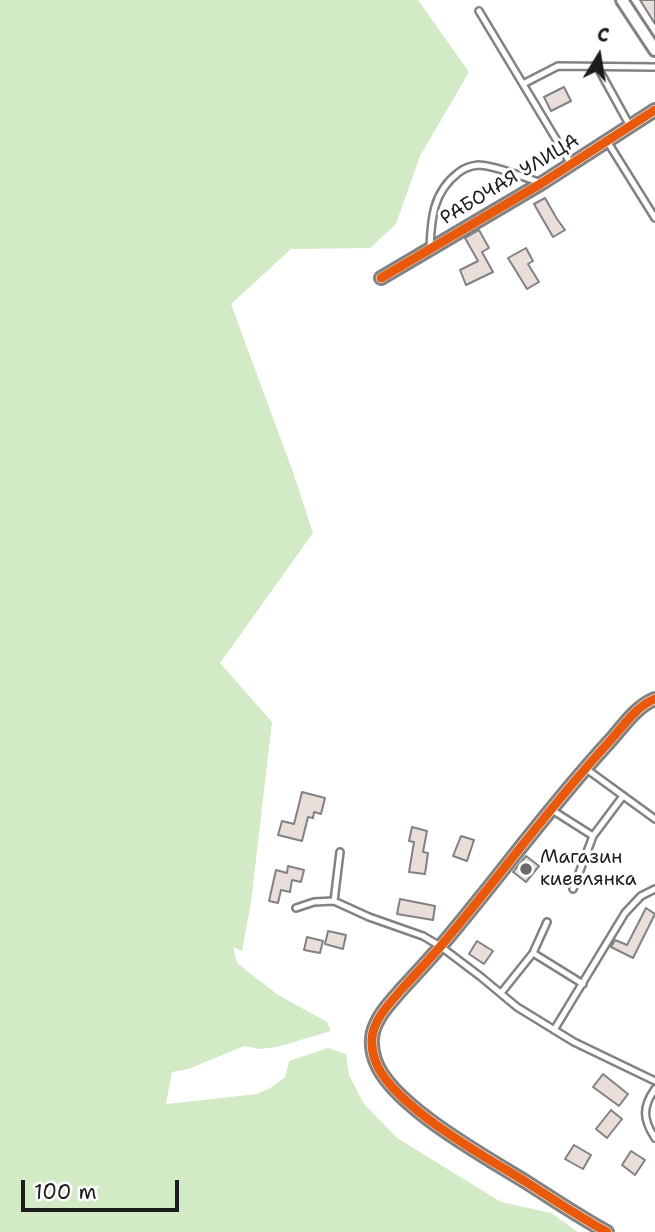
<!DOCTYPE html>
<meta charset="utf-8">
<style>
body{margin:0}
#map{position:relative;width:655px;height:1232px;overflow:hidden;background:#fff;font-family:"Shantell Sans",sans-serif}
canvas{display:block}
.north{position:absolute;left:564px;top:21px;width:70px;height:70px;-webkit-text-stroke:5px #fff;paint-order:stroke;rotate:11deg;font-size:19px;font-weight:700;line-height:28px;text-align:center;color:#1c1c1c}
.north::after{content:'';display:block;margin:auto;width:24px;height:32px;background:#1c1c1c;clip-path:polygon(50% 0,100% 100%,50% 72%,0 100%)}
.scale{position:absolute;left:21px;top:1180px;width:158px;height:32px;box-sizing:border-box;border:4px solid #1c1c1c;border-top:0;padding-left:9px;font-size:21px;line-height:24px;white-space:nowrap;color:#1c1c1c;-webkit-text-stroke:5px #fff;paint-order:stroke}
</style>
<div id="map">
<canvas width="655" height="1232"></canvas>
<div class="north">С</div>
<div class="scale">100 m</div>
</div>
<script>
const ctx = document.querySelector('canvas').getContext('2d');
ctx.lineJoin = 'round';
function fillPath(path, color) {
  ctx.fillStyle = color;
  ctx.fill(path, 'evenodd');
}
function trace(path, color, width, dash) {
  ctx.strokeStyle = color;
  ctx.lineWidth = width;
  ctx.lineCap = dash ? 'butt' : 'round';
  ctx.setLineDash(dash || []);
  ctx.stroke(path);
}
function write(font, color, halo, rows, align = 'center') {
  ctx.font = font + ' "Shantell Sans",sans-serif';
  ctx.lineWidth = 6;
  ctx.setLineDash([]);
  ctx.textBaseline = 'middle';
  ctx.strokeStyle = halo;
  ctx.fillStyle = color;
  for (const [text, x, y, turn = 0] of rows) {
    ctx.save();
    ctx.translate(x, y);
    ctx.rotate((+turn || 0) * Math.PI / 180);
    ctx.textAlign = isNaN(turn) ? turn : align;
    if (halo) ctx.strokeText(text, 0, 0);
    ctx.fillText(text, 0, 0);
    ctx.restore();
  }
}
const green = new Path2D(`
 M0,0H418L469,72L420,156L396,224L370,248L291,249L231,304L294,475L313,533L220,663L272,722L251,902L242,951L233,947L237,963L278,995L327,1022L331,1031L277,1047L260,1049L244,1046L188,1069L172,1072L166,1104L257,1094L272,1087L285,1077L289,1061L328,1048L346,1054L349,1075L364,1104L397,1138L501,1202L551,1213L578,1232H0Z`);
const building = new Path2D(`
 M640,0H655V24Z
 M564,87L571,101L551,111L544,97Z
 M545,198L557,219L565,230L553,237L534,204Z
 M479,230L489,248L482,252L493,272L466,285L460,270L478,261L465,238Z
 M526,248L533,261L528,264L539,282L527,289L508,258Z
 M302,792L325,798L321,814L314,812L313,818L308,817L302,841L278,835L282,821L294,824Z
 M412,827L427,831L423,852L428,853L425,874L409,872L414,842L409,841Z
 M461,836L474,840L467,861L453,856Z
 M526,856L539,866L526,882L513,872Z
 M288,866L304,870L301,882L292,880L290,892L281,890L278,903L269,901L276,870L287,873Z
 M400,899L435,906L433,920L397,914Z
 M646,908L655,914L633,958L611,947L615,940L627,945Z
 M328,931L346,935L343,949L325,944Z
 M307,937L323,941L320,953L304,950Z
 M477,941L493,951L484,964L469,954Z
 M603,1074L628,1094L619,1106L593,1087Z
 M611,1110L622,1119L607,1138L596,1129Z
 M574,1145L591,1155L583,1169L565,1159Z
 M631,1151L645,1160L635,1175L622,1165Z`);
const lane = new Path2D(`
 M479,11L571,164
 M597,66L630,126
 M523,84L558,66L655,67
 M607,141L655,218
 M430,248C431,219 433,192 458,173C464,168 469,166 478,165C495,165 525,178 542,183
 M585,768L655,819
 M552,810L593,836
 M340,852L334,901L369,917L423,936L440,946L481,977L517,1007L574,1042L655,1081
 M573,889L593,836L623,796
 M296,908L314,902L334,901
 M533,953L583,984
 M501,993L533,953L547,922
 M554,1030L625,913L641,896L655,889
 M655,1089C642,1107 643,1120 655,1138`);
const street = new Path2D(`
 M622,0L655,50
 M381,278L542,183L655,110
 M607,1232C579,1217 553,1199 526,1182C486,1157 390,1105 375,1060C371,1048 370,1036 376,1024C381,1011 392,1001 401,990C414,976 427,962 440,947C497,880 549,807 609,742C622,728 636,706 655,699`);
const cycleway = new Path2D(`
 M381,278L542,183L655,110
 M607,1232C579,1217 553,1199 526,1182C486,1157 390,1105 375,1060C371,1048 370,1036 376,1024C381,1011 392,1001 401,990C414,976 427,962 440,947C497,880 549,807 609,742C622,728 636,706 655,699`);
const markers = [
 [526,869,7,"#6b6b6b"]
];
const streetNames = [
 ["РАБОЧАЯ УЛИЦА",510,180,-31]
];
const poiNames = [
 ["Магазин",540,858],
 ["киевлянка",540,880]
];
fillPath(green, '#d2eac5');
fillPath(building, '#e9deda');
trace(building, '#828282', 2);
trace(lane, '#828282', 10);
trace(street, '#828282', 16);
trace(lane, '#fff', 5);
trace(street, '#fff', 10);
trace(cycleway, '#e8590c', 9);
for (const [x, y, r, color] of markers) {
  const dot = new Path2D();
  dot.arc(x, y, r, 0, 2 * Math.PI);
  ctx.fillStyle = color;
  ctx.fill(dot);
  trace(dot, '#fff', 2.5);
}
write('19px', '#1c1c1c', '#fff', streetNames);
write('19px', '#1c1c1c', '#fff', poiNames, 'left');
</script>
